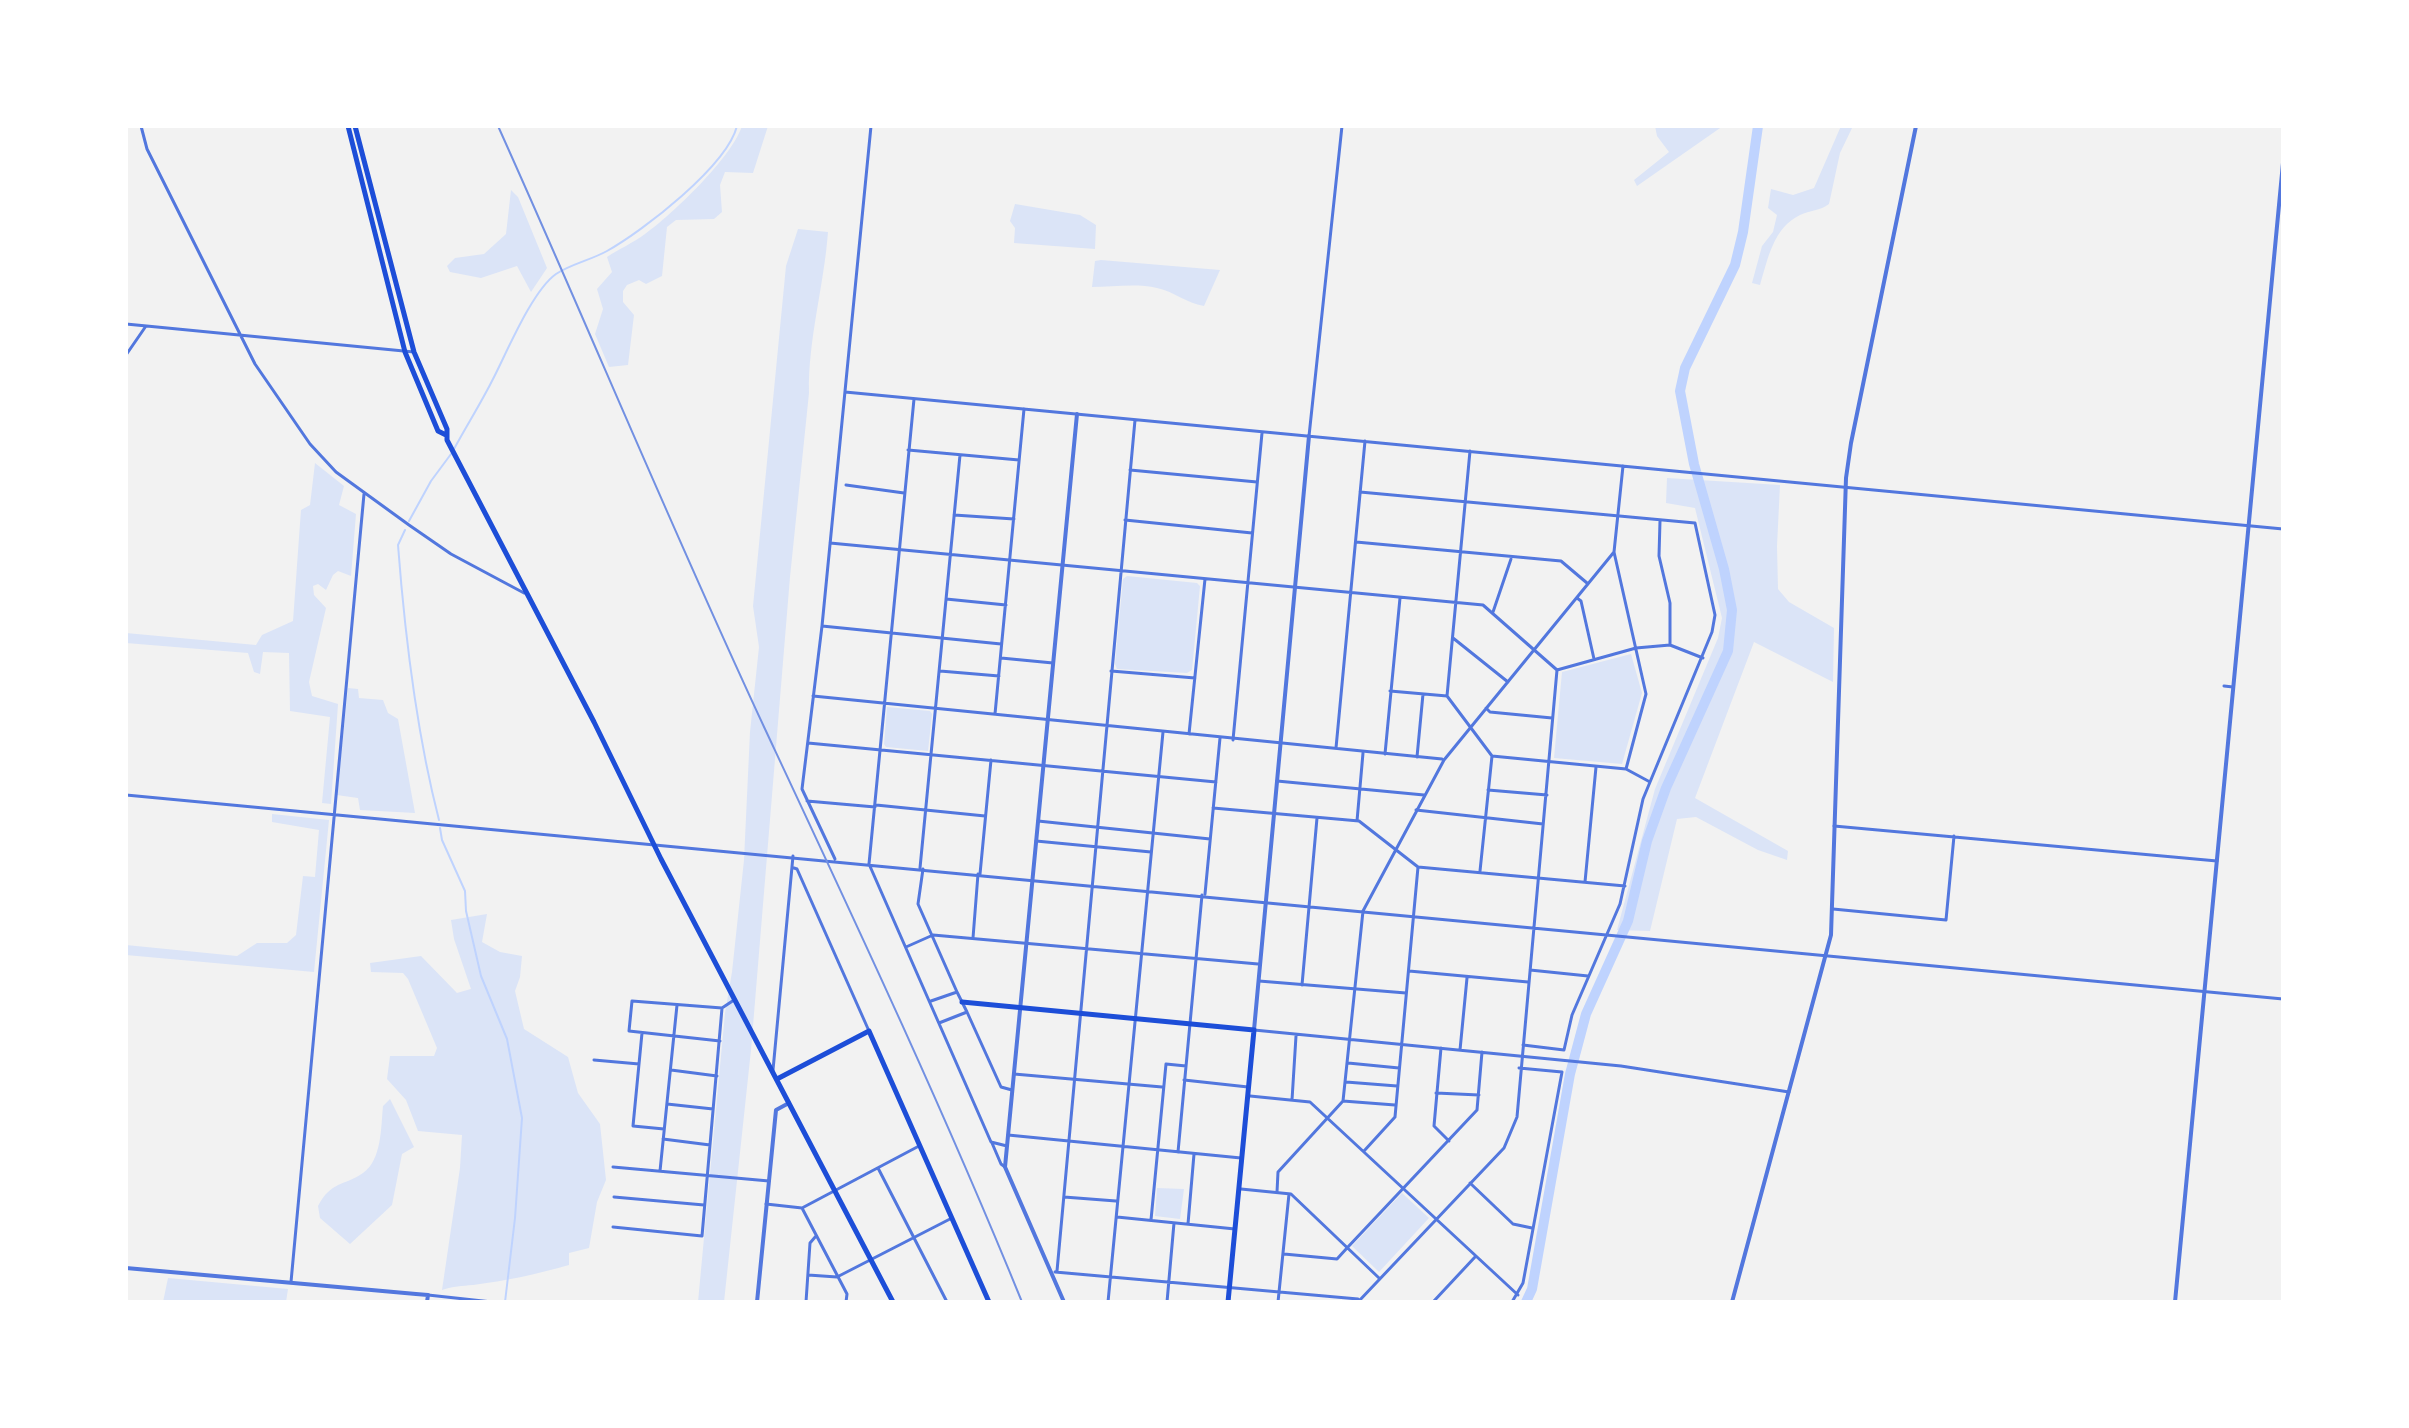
<!DOCTYPE html>
<style>
body{margin:0}
#map{position:relative;width:2409px;height:1428px;overflow:hidden;background:#f2f2f2;font-family:"Noto Sans",sans-serif}
canvas{display:block}
.frame{position:absolute;inset:0;border:128px solid #fff;pointer-events:none}
</style>
<div id="map">
<canvas width="2409" height="1428"></canvas>
<div class="frame"></div>
</div>
<script>
const ctx = document.querySelector('canvas').getContext('2d');
ctx.lineJoin = 'round';
function fillPath(path, color) {
  ctx.fillStyle = color;
  ctx.fill(path, 'evenodd');
}
function trace(path, color, width, dash) {
  ctx.strokeStyle = color;
  ctx.lineWidth = width;
  ctx.lineCap = dash ? 'butt' : 'round';
  ctx.setLineDash(dash || []);
  ctx.stroke(path);
}
const green = new Path2D(`
 M742,126H768L753,173L725,172L720,185L722,212L714,219L676,220L667,227L662,276L646,284L639,280L627,285L623,291V302L634,315L628,365L609,367L595,334L603,309L597,289L612,272L607,257C619,249 633,243 645,234C673,214 732,157 742,126Z
 M1655,126H1723L1637,186L1634,180L1669,152L1657,136Z
 M1841,126H1853L1840,153L1829,204C1820,211 1810,210 1800,215C1773,228 1768,259 1760,285L1752,283L1762,246L1773,232L1777,215L1768,208L1771,189L1793,195L1814,188Z
 M511,190L518,197L547,268L531,292L517,266L481,278L450,272L447,266L455,258L484,254L506,234Z
 M1015,204L1080,215L1096,225L1095,249L1014,243L1015,228L1010,221Z
 M798,229L828,232C824,286 808,339 809,393L790,577L751,1050L724,1302H698L725,1013L732,972L744,860L750,732L759,647L753,606L786,266Z
 M1101,260L1220,270L1204,306C1186,303 1175,292 1157,288C1137,283 1112,287 1092,287L1095,261Z
 M315,463L344,486L339,505L356,514L351,576L338,571L333,575L326,590L318,584L313,586L314,595L326,608L309,682L312,696L338,704L331,804L322,803L330,717L290,711L289,653L263,652L260,674L254,672L248,653L126,643V633L256,645L262,635L293,621L301,510L310,505Z
 M1667,478L1780,485L1777,546L1778,589L1789,602L1834,628L1833,682L1754,642L1695,798L1788,851L1787,860L1758,850L1696,817L1677,819L1650,931L1617,930L1655,789L1718,638L1722,618L1695,508L1666,503Z
 M1127,576L1197,583L1200,586L1192,670L1187,673L1117,669L1115,664L1123,579Z
 M1631,654L1642,693L1622,764L1554,758L1562,672Z
 M348,688L358,689L359,698L383,700L388,713L398,719L415,813L360,810L358,798L337,795Z
 M887,707L930,711L932,714L928,751L886,747L884,744Z
 M272,814L329,820L314,972L126,955V945L237,956L257,943H287L296,935L303,876L315,877L319,830L272,822Z
 M487,914L482,942L500,952L522,956L520,977L515,991L524,1029L568,1057L578,1093L600,1124L606,1180L597,1202L589,1248L569,1253V1265C538,1274 505,1281 473,1285C462,1286 453,1286 442,1290L460,1168L462,1135L418,1131L406,1100L387,1079L390,1056H434L437,1048L408,979L403,973L371,972L370,963L421,956L457,993L471,989L454,939L451,920Z
 M390,1099L414,1147L402,1154L392,1205L350,1244L320,1218L318,1206C331,1181 344,1186 363,1173C382,1160 381,1126 383,1106Z
 M1157,1188L1184,1189L1180,1219L1155,1216Z
 M1402,1193L1429,1218L1379,1272L1352,1246Z
 M168,1278L288,1289L286,1302H163Z`);
const stream = new Path2D(`
 M454,449C467,425 481,403 493,379C507,352 532,291 556,274C571,264 591,260 607,251C643,231 727,166 737,126
 M409,521L431,481L451,454
 M405,530L398,545C405,637 416,731 439,820
 M440,828L442,840L465,891L466,911L481,976L507,1039L522,1118L515,1218L505,1302`);
const river = new Path2D(`
 M1526,1302L1532,1289L1570,1074L1586,1014L1628,921L1647,841L1666,788L1728,651L1732,610L1724,569L1694,464L1680,391L1685,368L1735,265L1743,232L1758,126`);
const minor = new Path2D(`
 M141,126L147,149L255,364L310,444L336,472L409,525L451,554L524,593
 M126,324L414,352
 M126,355L146,326
 M845,392L2283,529
 M914,399L869,864L991,1142L1007,1146
 M1309,436L1342,126
 M908,450L1019,460
 M1130,470L1257,482
 M846,485L904,493
 M1360,492L1695,523L1715,615L1712,632L1643,799L1620,904L1572,1015L1564,1050L1523,1045
 M954,515L1014,519
 M1125,520L1252,533
 M1660,521L1659,556L1670,603V644
 M1356,542L1561,561L1587,583
 M830,543L1483,605L1557,670
 M1614,552L1646,694L1626,769
 M1577,598L1581,601L1594,659
 M946,599L1006,605
 M1493,612L1511,559
 M822,626L1001,644
 M1453,638L1508,682
 M1001,658L1053,663
 M1557,670L1636,648L1670,645L1703,658
 M940,671L999,676
 M1111,671L1195,678
 M2224,686L2233,687
 M1390,691L1447,696L1492,756L1626,769L1650,782
 M813,696L1442,759
 M1447,696L1470,451
 M1486,708L1490,712L1552,718
 M995,714L1024,409
 M1189,734L1205,579
 M1233,740L1262,433
 M808,743L1216,782
 M1336,748L1365,441
 M1385,754L1400,598
 M1417,757L1423,694
 M1277,781L1424,795
 M1488,790L1547,795
 M126,795L2283,999
 M807,801L875,807
 M876,805L985,816
 M1213,808L1359,821L1418,867L1625,886
 M1416,810L1543,824
 M1038,821L1210,839
 M1357,821L1363,753
 M1834,826L2217,861
 M1036,841L1151,852
 M835,859L802,789L822,626L871,126
 M794,868L797,869L869,1031
 M920,868L960,455
 M923,869L918,904L957,992
 M1480,871L1492,756
 M980,874L991,760
 M1585,882L1596,767
 M1205,894L1220,738
 M1833,909L1946,920L1954,836
 M973,938L978,874
 M906,947L933,935L1258,964
 M1530,970L1588,976
 M1409,971L1528,982
 M1259,981L1406,993
 M1302,985L1317,818
 M931,1001L957,992L967,1012L939,1023
 M967,1012L1001,1087L1012,1090
 M1254,1030L1621,1066L1789,1092
 M642,1033L633,1126L664,1129
 M720,1041L629,1031L632,1001L722,1008L734,1000
 M1441,1048L1434,1126L1449,1141
 M1460,1050L1467,978
 M594,1060L639,1064
 M1348,1063L1399,1068
 M671,1070L717,1076
 M773,1070L793,856
 M1014,1074L1162,1087
 M1184,1080L1248,1087
 M1346,1082L1397,1086
 M1436,1093L1479,1095
 M1250,1096L1310,1102L1518,1295
 M1292,1100L1296,1036
 M1343,1101L1395,1105
 M667,1104L713,1109
 M1008,1135L1241,1158
 M663,1139L710,1145
 M992,1143L1001,1164L1005,1167
 M1364,1151L1395,1117L1418,867
 M1178,1152L1202,895
 M613,1167L769,1181
 M878,1168L947,1302
 M660,1171L677,1005
 M1470,1183L1513,1224L1532,1228
 M1241,1189L1291,1194L1379,1278
 M1277,1192L1278,1172L1343,1101L1363,911L1444,760L1614,552L1623,466
 M614,1197L704,1205
 M1064,1197L1116,1201
 M766,1204L802,1208L919,1146
 M802,1208L847,1294L846,1302
 M1117,1217L1235,1229
 M1151,1220L1166,1064L1186,1066
 M1188,1224L1194,1154
 M613,1227L702,1236L722,1008
 M1284,1254L1337,1259L1347,1248L1477,1110L1482,1052
 M1057,1271L1135,420
 M1055,1272L1358,1299
 M808,1275L837,1277L950,1219
 M291,1282L364,494
 M428,1295L492,1302
 M806,1302L810,1243L816,1236
 M1108,1302L1163,732
 M1167,1302L1174,1223
 M1278,1302L1289,1194
 M1358,1302L1504,1148L1517,1117L1557,670
 M1433,1302L1475,1257
 M1512,1302L1523,1283L1562,1072L1519,1068`);
const tertiary = new Path2D(`
 M1254,1030L1309,436
 M126,1268L416,1294L428,1295L427,1302
 M757,1302L776,1110L789,1103
 M1064,1302L1005,1167L1077,414
 M1732,1302L1831,935L1846,478L1851,443L1916,126
 M2175,1302L2283,163`);
const secondary = new Path2D(`
 M962,1002L1254,1030L1228,1302
 M777,1079L869,1031L989,1302`);
const primary = new Path2D(`
 M348,126L405,352L438,431L446,435
 M355,126L414,352L447,429V440L594,722L661,859L893,1302`);
const rail = new Path2D(`
 M498,126C588,326 672,530 765,729C854,919 943,1108 1022,1302`);
fillPath(green, '#dbe4f7');
trace(stream, '#bfd3fe', 2);
trace(river, '#bfd3fe', 10);
trace(minor, '#5277de', 3);
trace(tertiary, '#5277de', 4);
trace(secondary, '#1d4ed8', 5);
trace(primary, '#1d4ed8', 5);
trace(rail, '#7290e2', 2);
</script>
